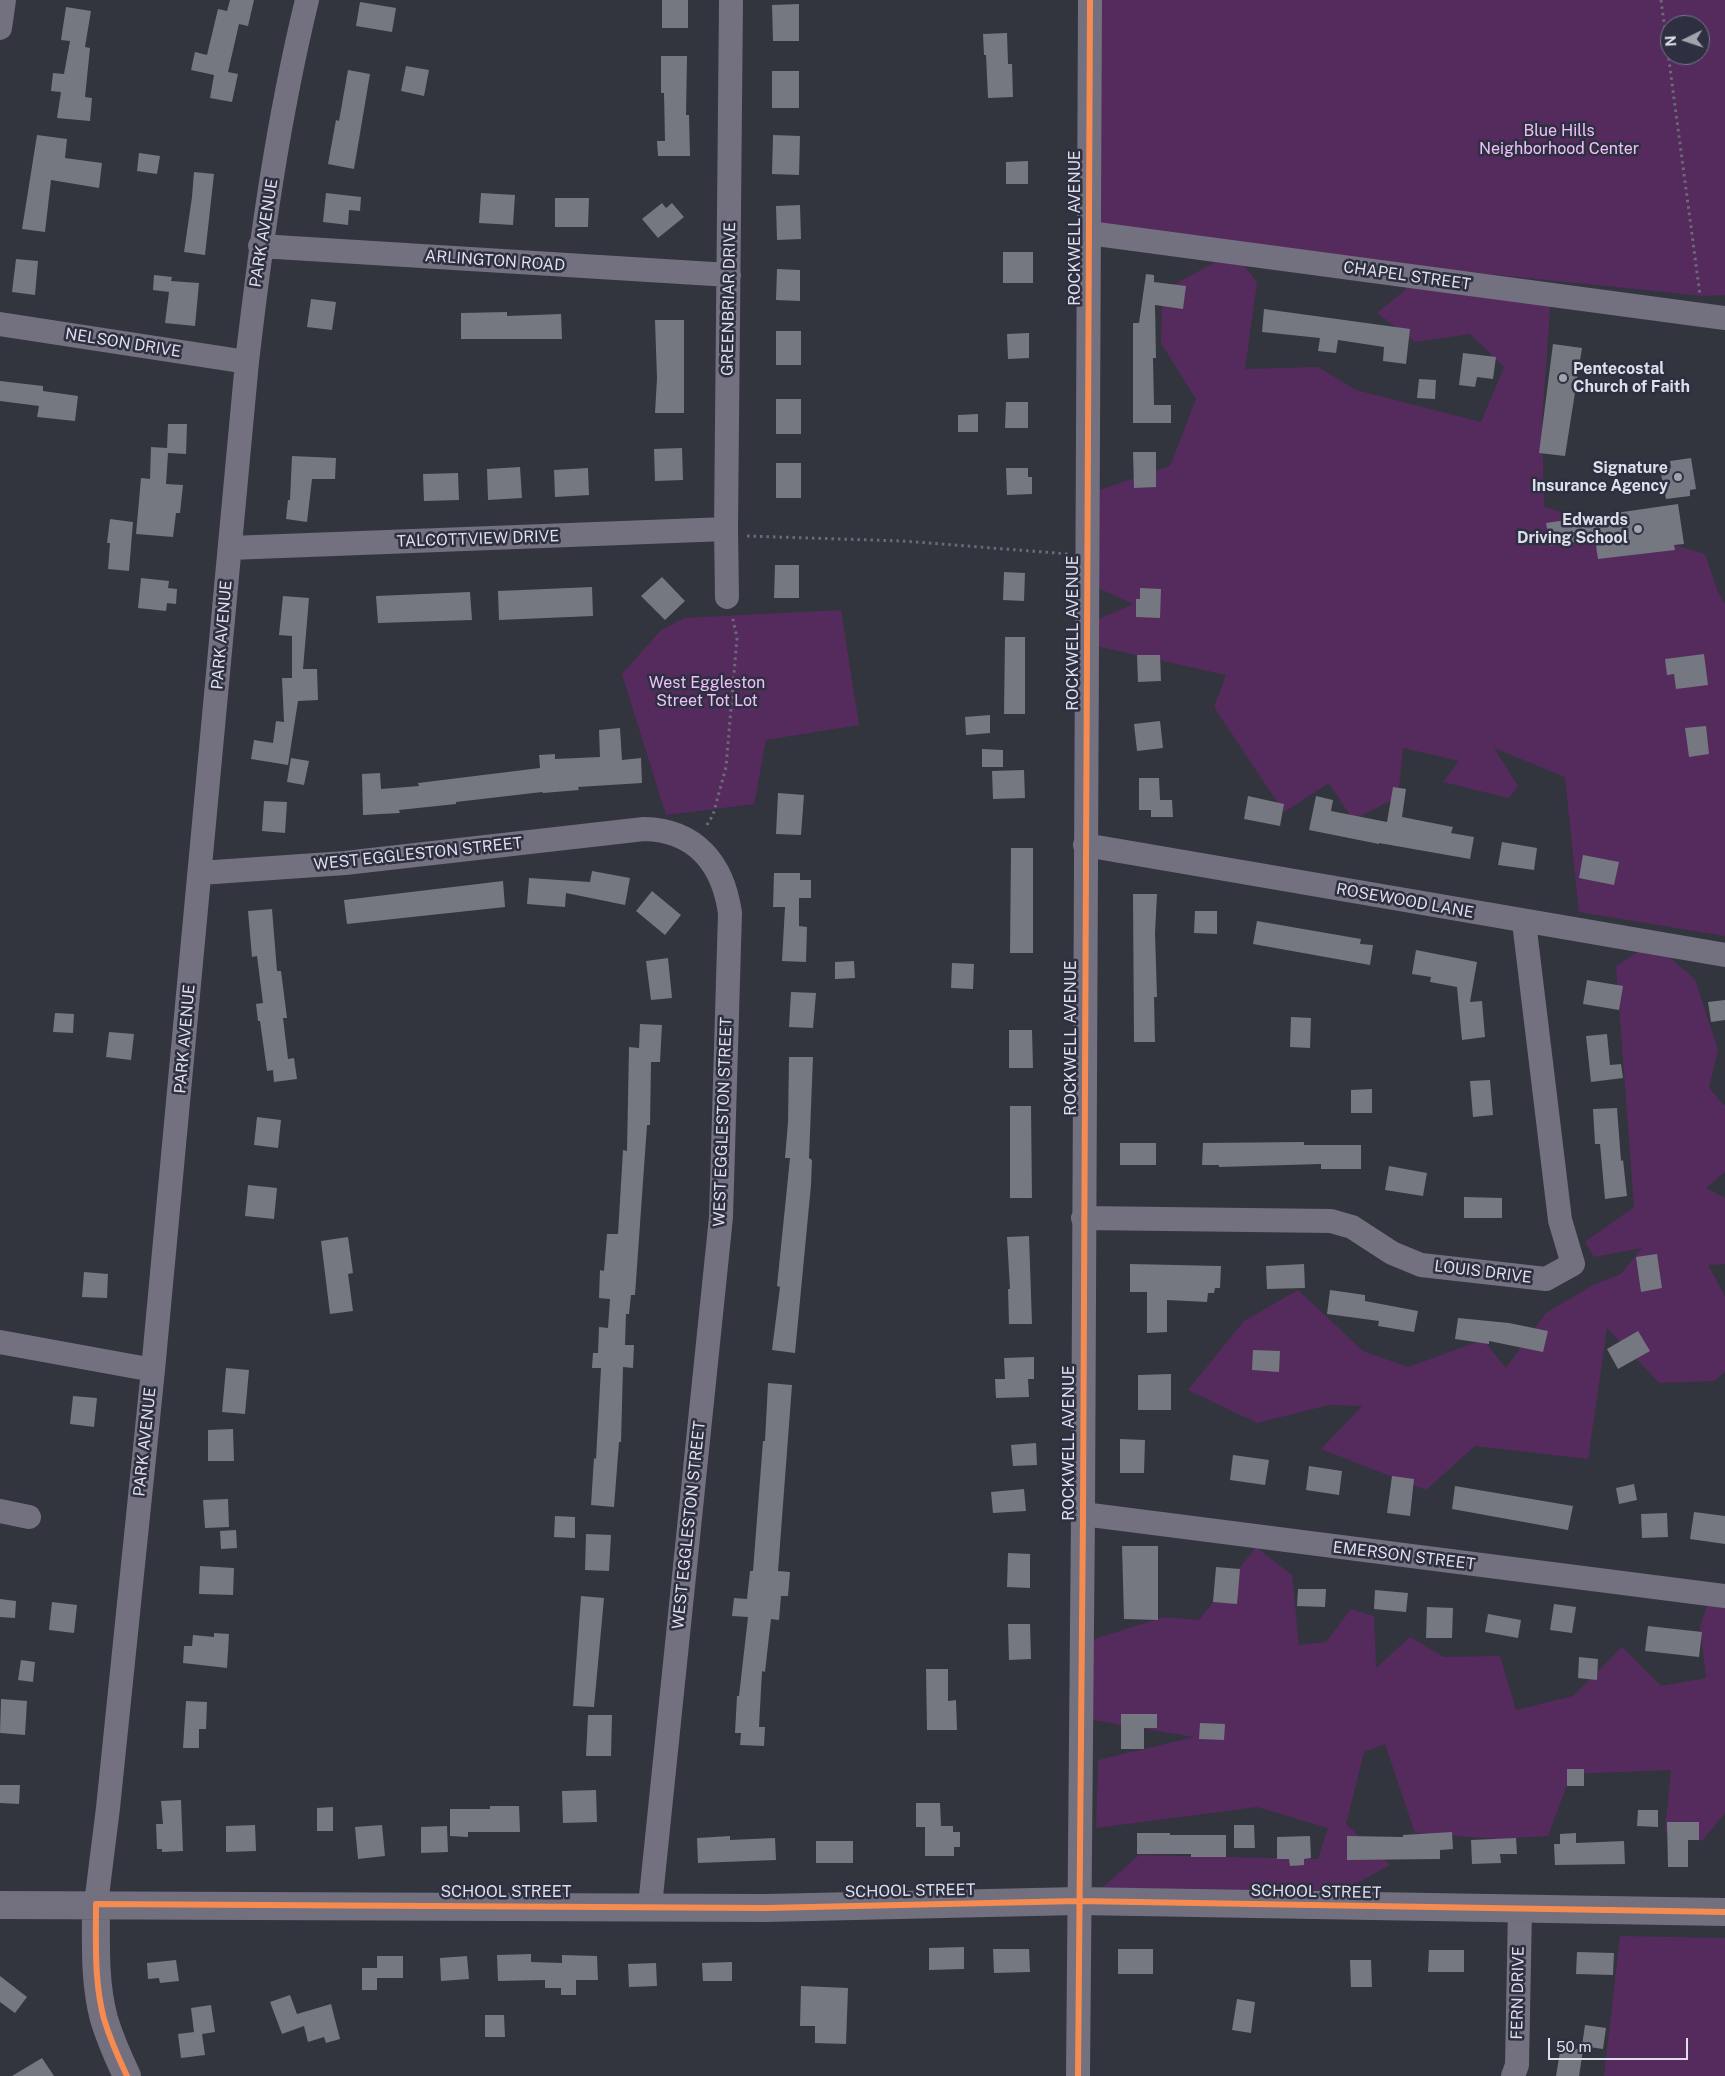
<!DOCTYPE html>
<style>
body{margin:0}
#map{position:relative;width:1725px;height:2076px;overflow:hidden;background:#32343e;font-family:"Public Sans",sans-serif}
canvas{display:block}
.north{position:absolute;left:1660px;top:15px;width:50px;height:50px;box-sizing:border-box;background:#2e3042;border:1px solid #747685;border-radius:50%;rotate:266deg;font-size:14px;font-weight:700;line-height:20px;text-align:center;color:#dddfea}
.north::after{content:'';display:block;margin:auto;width:18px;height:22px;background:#a1a3ae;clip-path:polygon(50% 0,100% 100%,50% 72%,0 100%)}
.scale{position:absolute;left:1548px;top:2038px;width:140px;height:22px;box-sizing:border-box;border:2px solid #dddfea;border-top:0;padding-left:6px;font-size:15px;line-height:18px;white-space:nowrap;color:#dddfea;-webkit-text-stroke:4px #2e3042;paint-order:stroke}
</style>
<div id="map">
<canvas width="1725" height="2076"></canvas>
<div class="north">N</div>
<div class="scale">50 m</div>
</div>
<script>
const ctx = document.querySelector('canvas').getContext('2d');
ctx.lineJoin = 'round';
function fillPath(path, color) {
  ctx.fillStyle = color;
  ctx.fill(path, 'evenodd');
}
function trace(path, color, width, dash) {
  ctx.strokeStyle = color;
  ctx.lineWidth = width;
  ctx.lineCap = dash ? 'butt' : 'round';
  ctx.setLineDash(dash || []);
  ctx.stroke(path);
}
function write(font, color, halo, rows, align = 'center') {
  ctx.font = font + ' "Public Sans",sans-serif';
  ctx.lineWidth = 5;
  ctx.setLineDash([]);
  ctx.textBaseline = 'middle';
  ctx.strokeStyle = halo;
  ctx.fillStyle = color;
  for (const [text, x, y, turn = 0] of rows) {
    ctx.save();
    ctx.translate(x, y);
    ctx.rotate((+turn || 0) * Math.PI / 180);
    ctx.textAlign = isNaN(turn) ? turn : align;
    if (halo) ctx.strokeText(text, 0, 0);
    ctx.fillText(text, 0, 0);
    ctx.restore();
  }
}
const green = new Path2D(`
 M1090,0H1725V295L1703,296L1089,233ZM1670,25H1700V55H1670Z
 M1234,252L1257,283L1245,369L1318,367L1356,390L1481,422L1504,367L1470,334L1415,342L1377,313L1421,277L1551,295L1542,422L1544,507L1705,554L1718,592L1725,604V936L1579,912L1565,777L1494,748L1518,786L1509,798L1443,782L1459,761L1403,748L1398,797L1353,820L1329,783L1284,812L1214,707L1226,675L1087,644V624L1133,604L1087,583L1088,494L1170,466L1196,399L1161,343L1162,291Z
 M841,610L859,725L766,740L754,804L666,815L622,674L661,630L684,618Z
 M1652,943L1695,979L1718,1050L1709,1088L1725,1106V1172L1706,1188L1725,1198V1264L1708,1265L1725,1296V1372L1714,1381L1659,1383L1607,1328L1588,1459L1475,1446L1426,1490L1321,1449L1362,1406L1329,1405L1257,1423L1188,1390L1244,1321L1298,1290L1363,1351L1408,1367L1483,1340L1506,1368L1546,1313L1593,1285L1621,1274L1642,1248L1594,1257L1585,1242L1634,1207L1616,966Z
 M1256,1547L1292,1575L1299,1645L1326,1642L1351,1609L1374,1616L1376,1668L1410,1637L1444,1657L1500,1656L1516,1710L1573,1696L1622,1647L1661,1686L1706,1678L1700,1626L1711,1595L1725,1596V1813L1702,1841L1665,1832L1671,1770L1571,1774L1548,1836L1498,1839L1415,1833L1385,1744L1364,1752L1346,1824L1390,1865L1314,1906L1096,1893L1139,1855L1318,1859L1328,1828L1257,1807L1096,1828L1098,1760L1194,1737L1081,1718L1082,1643L1164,1617L1199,1620Z
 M1620,1936L1725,1938V2076H1604Z`);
const building = new Path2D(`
 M230,0H254L248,26L239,24L228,72L238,74L232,102L210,98L214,75L191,70L195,52L207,55L218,9L227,11Z
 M662,0H688V28H662Z
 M360,2L396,8L392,32L356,26Z
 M799,4V41H773L772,5Z
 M66,7L91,11L85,47L90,48L85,97L92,98L90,121L57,118L61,92L51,91L53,73L64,74L70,41L61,40Z
 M1007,33L1008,64H1012L1013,97L988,98L986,55H984L983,34Z
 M661,56H687L686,115H689L690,156H658L657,141H665L664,93H661Z
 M406,66L429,70L424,96L401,91Z
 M348,70L370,74L354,169L328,164L336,120L339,121Z
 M772,71H799V108H772Z
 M37,135L67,139L65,158L102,163L99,188L51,180L45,232L22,229Z
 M773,135L800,136L799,175L772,174Z
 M139,153L160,156L157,174L137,171Z
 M1028,161V184H1006V162Z
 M194,172L214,174L205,255L184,252L192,197Z
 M326,193L361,197L360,211L349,210L348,225L323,222Z
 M481,193L515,195L513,225L479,223Z
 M555,198H589L588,227H555Z
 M662,203L666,208L672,203L684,217L658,238L642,219Z
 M800,205L801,239L777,240L776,206Z
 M1003,252H1033V283H1003Z
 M16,259L38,261L35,295L12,292Z
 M777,269L800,270V301L776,300Z
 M1146,274L1154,275V282L1186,286L1183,309L1155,305L1156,358H1153L1154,405H1171V423H1133V323H1139Z
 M154,275L172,277L171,281L199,283L195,326L165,323L169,292L153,290Z
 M311,299L336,302L332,330L307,327Z
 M1264,309L1410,329L1406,364L1383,361L1384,347L1338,340L1336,353L1318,351L1320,338L1262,332Z
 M507,312V316L561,314L562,339H461V313Z
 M655,320H684V413H655L657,378Z
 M776,331H801V365H776Z
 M1029,333V358L1008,359L1007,334Z
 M1553,344L1582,348L1565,456L1539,453Z
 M1463,353L1496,357L1493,379L1477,377L1475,387L1459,385Z
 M1419,379L1436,380L1435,399L1417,398Z
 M0,381L43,386V391L78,396L75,421L37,417L39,406L0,401Z
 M776,399H801V434H776Z
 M1006,402H1028V428H1005Z
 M978,414V432H958V415Z
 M168,424H187L186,454L168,453L166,484L183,485L180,513H176L173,537L136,534L141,478L150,479L151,447L167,448Z
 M682,448L683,480L655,481L654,449Z
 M1133,452H1156V487L1134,488Z
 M292,456L336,458L335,479H312L307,522L286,519L288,500H290Z
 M1691,458L1696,489L1690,490V496L1666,499L1661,474H1668L1667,469L1671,468L1670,461Z
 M776,463H801V498H776Z
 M520,467L522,498L488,500L487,469Z
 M588,468L589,495L555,497L554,470Z
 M1006,468H1028V477H1032V494L1007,495Z
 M458,473L459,500L424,501L423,474Z
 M1678,504L1684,544L1674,545L1675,550L1598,559L1595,539L1550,546L1546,523Z
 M110,519L133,522L129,571L108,569L110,543H107Z
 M775,565H799V598H774Z
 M1004,572L1025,573L1024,601L1003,600Z
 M662,577L685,601L665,620L641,596Z
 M141,578L169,581L168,588L177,589L176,604L167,603L166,611L138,608Z
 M592,587L593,616L499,620L498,591Z
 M1140,588L1161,589L1160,618L1136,617V599H1140Z
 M470,592L472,620L378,623L376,596Z
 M283,596L309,598L303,669H317L318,700L298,701L288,765L251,759L254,740L273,743L276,721L284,722L282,678H292V636L279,635Z
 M1005,637H1025V714H1004Z
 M1704,654L1708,685L1676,689L1674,674L1667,675L1665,659Z
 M1137,655H1160L1161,681L1138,682Z
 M990,715V733L966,735L965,717Z
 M1160,721L1163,748L1137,751L1134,724Z
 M1706,726L1709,754L1689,757L1685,728Z
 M620,728L622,760L641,758L642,783L578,787L579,790L543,793L542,792L456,802V804L399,810L400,813L363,815L362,774L380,773L381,789L419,786L418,783L540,768L539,755L555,754V759L600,757L599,730Z
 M982,749L1003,750V767H982Z
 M291,758L309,761L304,785L287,782Z
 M1024,770L1025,798L993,799L992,771Z
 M1139,778H1159L1160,800H1172L1173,817H1151V810H1139Z
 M1393,787L1406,789L1402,817L1453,827L1451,833L1474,837L1470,859L1379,843V844L1309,830L1316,796L1333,800L1331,811L1387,822Z
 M778,793L804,795L801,835L776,834Z
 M1248,796L1284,804L1280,826L1244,819Z
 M264,801L287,802L285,833L262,831Z
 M1502,842L1537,848L1534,870L1498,865Z
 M1011,848H1033V953H1010Z
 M1583,855L1619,862L1614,885L1579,878Z
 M592,871L630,878L625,905L566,893L565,907L527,904L529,878L590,882Z
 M774,873H800V880H811V898H799V926L807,927L806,962L782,961L785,907H773Z
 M503,881L505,907L347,924L344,900Z
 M652,891L681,915L665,935L636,911Z
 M1133,894H1157L1155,933L1157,997H1154L1155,1042H1134Z
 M272,909L277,971H281L287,1018H283L288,1059L294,1058L297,1079L274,1082L273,1070L267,1071L260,1021H258L256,1004L263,1003L257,956L252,957L248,911Z
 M1195,911H1217V934L1194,933Z
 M1257,921L1361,939L1360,944L1373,945L1370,965L1253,944Z
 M1416,950L1477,962L1470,1002L1482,1001L1485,1037L1462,1040L1457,987L1430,982L1431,977L1412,974Z
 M668,958L672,998L651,1000L646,961Z
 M854,961L855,978L835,979V962Z
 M952,963L974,964L973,989L951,988Z
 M1587,980L1623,986L1619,1010L1583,1004Z
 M791,992L816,993L813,1028L789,1027Z
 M1725,1000V1020L1711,1022L1708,1002Z
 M55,1013L74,1014L73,1033L53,1032Z
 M1291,1017L1311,1018L1310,1048L1290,1047Z
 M640,1024L662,1025L660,1062H651L650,1125H647L635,1295H631L629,1314H626L625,1345H634L633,1368L623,1367L621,1442H619L614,1507L591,1505L594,1458L596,1459L601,1368H592L593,1353H598L599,1327L608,1328L610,1299L599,1298L600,1270L604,1271L607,1234H618L623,1150L627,1151L629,1047L639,1048Z
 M1009,1030H1032L1033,1068H1009Z
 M109,1032L134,1034L131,1060L106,1057Z
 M1607,1034L1610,1065L1621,1064L1623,1078L1591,1082L1586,1036Z
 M789,1057H813L809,1158L812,1160L811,1185L795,1353L772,1350L780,1287L777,1286L790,1158H785L788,1122Z
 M1490,1080L1493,1115L1473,1117L1470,1081Z
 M1372,1089V1113H1351V1090Z
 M1010,1106H1031L1032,1198H1010Z
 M1617,1108L1621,1161L1623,1160L1627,1196L1605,1199L1600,1144H1595L1593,1109Z
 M257,1117L281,1120L278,1148L254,1145Z
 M1304,1142V1145H1361V1169H1321V1164L1219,1167V1165H1202L1203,1143Z
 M1120,1143H1156V1165H1120Z
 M1389,1166L1427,1173L1423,1196L1385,1190Z
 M248,1185L277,1188L274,1219L245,1216Z
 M1464,1197L1502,1198V1218H1464Z
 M1029,1236L1032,1324H1009L1008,1289H1010L1007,1237Z
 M348,1237L353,1273L348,1274L353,1311L330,1314L321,1241Z
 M1657,1254L1662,1288L1641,1292L1636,1257Z
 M1130,1264L1221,1266L1220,1288H1215L1214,1293H1208L1207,1302L1167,1300V1332L1147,1333V1292H1130Z
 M1304,1264L1305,1288L1267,1289L1266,1266Z
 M84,1272L108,1274L107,1298L82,1297Z
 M1330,1290L1365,1295V1301L1418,1311L1414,1332L1378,1326L1379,1321L1327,1314Z
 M1458,1318L1509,1323L1548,1331L1543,1352L1489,1341V1344L1455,1339Z
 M1638,1331L1650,1351L1618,1369L1607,1349Z
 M1253,1350L1280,1351L1279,1372L1252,1370Z
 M1034,1357V1379H1028L1029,1397L996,1398L995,1379H1005L1004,1358Z
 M226,1368L249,1370L245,1414L222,1412Z
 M1171,1374V1410H1138V1375Z
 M768,1383L792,1385L778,1571L790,1572L788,1596H781L779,1620L771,1619L765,1672L762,1671L759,1727H765L764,1746L740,1745L741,1733H735L737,1696H739L748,1617L732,1616L734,1598L747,1599L750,1571H753L763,1441H765Z
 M73,1396L97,1398L94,1427L70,1424Z
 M233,1429L234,1461H208V1430Z
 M1120,1439L1145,1440L1144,1473H1120Z
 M1036,1443L1037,1465L1013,1466L1011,1445Z
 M1233,1455L1269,1460L1265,1485L1230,1480Z
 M1309,1466L1342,1471L1339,1495L1306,1490Z
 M1392,1476L1414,1479L1410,1516L1387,1513Z
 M1634,1484L1637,1500L1619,1504L1616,1488Z
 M1455,1486L1573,1506L1568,1530L1452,1509Z
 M1024,1489L1026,1511L993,1513L991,1492Z
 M228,1499L229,1527L205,1528L203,1500Z
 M1694,1512L1725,1516V1544L1690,1539Z
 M1667,1513L1668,1537L1642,1538L1641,1514Z
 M555,1516L575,1517V1538L554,1537Z
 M236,1530L237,1548L221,1549L220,1531Z
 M586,1534L611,1535L609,1571L585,1570Z
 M1122,1546H1158V1620L1124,1619Z
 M1008,1553L1030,1554V1588L1007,1587Z
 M200,1566L234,1568L233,1595L199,1594Z
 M1216,1567L1240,1569L1237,1604L1213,1602Z
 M1298,1589H1326L1325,1607L1297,1606Z
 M1375,1590L1408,1593L1406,1612L1374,1609Z
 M581,1596L604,1598L594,1707L573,1706Z
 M0,1599L16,1601L15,1618L0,1617Z
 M52,1602L77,1605L74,1633L49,1630Z
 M1554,1604L1576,1607L1572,1633L1550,1630Z
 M1427,1607L1453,1608L1452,1638H1426Z
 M1488,1614L1521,1620L1518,1638L1485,1632Z
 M1008,1624H1030L1031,1659L1009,1660Z
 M1648,1626L1702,1632L1699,1657L1645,1651Z
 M214,1633L229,1634L227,1668L183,1663L184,1646H192L193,1635L214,1637Z
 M1579,1657L1598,1659L1597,1680L1578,1678Z
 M21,1660L35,1662L33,1682L18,1680Z
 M926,1669H948V1701L956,1700L957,1730H927Z
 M1,1699L27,1701L25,1735L0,1733Z
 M186,1701L207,1702L206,1729H199V1748H183Z
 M1121,1714H1157V1728H1144V1749H1121Z
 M588,1715H612L611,1756H586Z
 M1200,1723L1225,1724L1224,1740L1199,1739Z
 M1567,1769H1584V1786H1567Z
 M0,1785H20L19,1804L0,1803Z
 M596,1790L597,1822L563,1823L562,1791Z
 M181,1800L183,1851L162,1852V1849H157L156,1824H163L161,1801Z
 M916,1803H940L941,1826H953V1832H960V1847H954V1856H925V1827H916Z
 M490,1806H519L520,1832H468V1837L450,1836V1809H490Z
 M333,1807V1831H317V1808Z
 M1638,1810H1658V1827L1637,1826Z
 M1667,1822H1699V1840H1688V1867H1668Z
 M255,1825L256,1851L226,1852V1826Z
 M382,1825L385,1856L358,1859L355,1827Z
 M1234,1825H1254L1255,1848H1234Z
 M447,1826L448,1852L421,1853V1827Z
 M1452,1832L1453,1849L1440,1850V1859L1347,1860V1836L1403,1837V1835Z
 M1137,1833H1170V1835H1226V1857H1191V1854H1137Z
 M1576,1833V1843L1624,1841L1625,1864L1555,1865L1554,1844H1560V1834Z
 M730,1836V1840L775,1838L776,1860L698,1863L697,1838Z
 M1310,1836L1311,1858L1304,1859V1865L1290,1866L1289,1859H1277V1837Z
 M1516,1838L1517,1854H1500L1501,1863L1472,1864L1471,1840Z
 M816,1841H853V1863H816Z
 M964,1947V1969L929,1970V1948Z
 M993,1949H1029L1030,1972L994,1973Z
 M1118,1949H1153V1974H1118Z
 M1429,1950H1464V1972H1428Z
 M1577,1952L1614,1953L1613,1975L1576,1974Z
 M531,1954V1962L562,1963V1955L597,1956L598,1980H576V1995H561V1988H545V1980L498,1981L497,1955Z
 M377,1956H403V1978H377V1990H362V1968H377Z
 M467,1956L469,1979L441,1981L440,1958Z
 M176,1960L179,1981L160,1983L159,1978L148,1979L147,1963Z
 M1350,1960H1371L1372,1987H1351Z
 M732,1962V1981H703L702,1963Z
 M656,1963L657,1986L629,1987L628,1964Z
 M0,1976L27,1997L15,2013L0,2002Z
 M801,1986L848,1988L846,2044L815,2043V2026H800Z
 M290,1995L297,2014L331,2004L340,2039L326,2043L324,2037L308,2042L304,2026L282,2034L270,2002Z
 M1237,1999L1255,2002L1251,2033L1232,2030Z
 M211,2005L215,2032L202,2034L205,2055L181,2058L178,2034L194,2032L191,2008Z
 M485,2015H504L505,2037H485Z
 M1585,2025L1606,2028L1603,2049L1582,2046Z
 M1561,2046L1583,2050L1579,2076H1556Z
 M42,2058L54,2076H12Z`);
const path = new Path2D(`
 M1661,0L1700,295
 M747,536L902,541L1069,554
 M707,825L713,815L726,767L737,638L732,615`);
const minor = new Path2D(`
 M0,28L4,0
 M1089,233L1725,318
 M260,246L729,275
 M0,324L247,362
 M230,548L726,529
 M727,597L726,529L731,0
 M1085,845L1725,955
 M200,873L345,863L644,829C696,830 723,864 730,913L721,1217L650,1906
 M1083,1218L1331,1221L1352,1227L1392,1253L1421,1265L1546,1279L1573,1264L1560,1220L1524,922
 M0,1342L153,1370
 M0,1511L29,1517
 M1083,1514L1725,1596
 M96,1904L108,1808L153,1370L247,362C261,241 278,119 307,0
 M1078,2076L1083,1514L1090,0
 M1513,2076L1517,2065L1520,1909`);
const major = new Path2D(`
 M96,1904C96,1942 94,1982 104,2019C110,2039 118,2057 127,2076
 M0,1905L766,1908L1078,1901L1725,1912`);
const cycleway = new Path2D(`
 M127,2076C118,2057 110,2039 104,2019C94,1982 96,1942 96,1904L766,1908L1078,1901L1725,1912
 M1078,2076L1083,1514L1090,0`);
const markers = [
 [1563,378,5,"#a1a3ae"],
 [1678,477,5,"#a1a3ae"],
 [1638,529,5,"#a1a3ae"]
];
const parkNames = [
 ["Blue Hills",1559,131],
 ["Neighborhood Center",1559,149],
 ["West Eggleston",707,683],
 ["Street Tot Lot",707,701]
];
const streetNames = [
 ["ROCKWELL AVENUE",1075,228,-90],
 ["PARK AVENUE",264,233,-81],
 ["ARLINGTON ROAD",495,261,4],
 ["CHAPEL STREET",1407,276,8],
 ["GREENBRIAR DRIVE",729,299,-89],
 ["NELSON DRIVE",123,343,9],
 ["TALCOTTVIEW DRIVE",478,539,-2],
 ["ROCKWELL AVENUE",1073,633,-90],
 ["PARK AVENUE",222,635,-85],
 ["WEST EGGLESTON STREET",418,854,-6],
 ["ROSEWOOD LANE",1405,901,10],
 ["ROCKWELL AVENUE",1071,1038,-90],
 ["PARK AVENUE",185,1039,-85],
 ["WEST EGGLESTON STREET",723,1122,-88],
 ["LOUIS DRIVE",1483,1272,7],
 ["PARK AVENUE",145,1442,-84],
 ["ROCKWELL AVENUE",1069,1443,-90],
 ["WEST EGGLESTON STREET",689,1525,-84],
 ["EMERSON STREET",1404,1556,7],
 ["SCHOOL STREET",910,1891,-1],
 ["SCHOOL STREET",506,1892],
 ["SCHOOL STREET",1316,1892,1],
 ["FERN DRIVE",1518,1993,-89]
];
const poiNames = [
 ["Pentecostal",1573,369,"left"],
 ["Church of Faith",1573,387,"left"],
 ["Signature",1668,468],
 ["Insurance Agency",1668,486],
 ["Edwards",1628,520],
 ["Driving School",1628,538]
];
fillPath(green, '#552b5e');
fillPath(building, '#757880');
trace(path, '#6c6a76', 3, [2.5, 4]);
trace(minor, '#73707f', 24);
trace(major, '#72707e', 28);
trace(cycleway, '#f68b52', 6);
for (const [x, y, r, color] of markers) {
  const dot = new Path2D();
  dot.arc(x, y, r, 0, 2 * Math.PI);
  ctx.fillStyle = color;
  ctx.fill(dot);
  trace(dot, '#2e3042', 2);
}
write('16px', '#efc0f8', '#2e3042', parkNames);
write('16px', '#dddfea', '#2e3042', streetNames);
write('bold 16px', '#dddfea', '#2e3042', poiNames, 'right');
</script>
